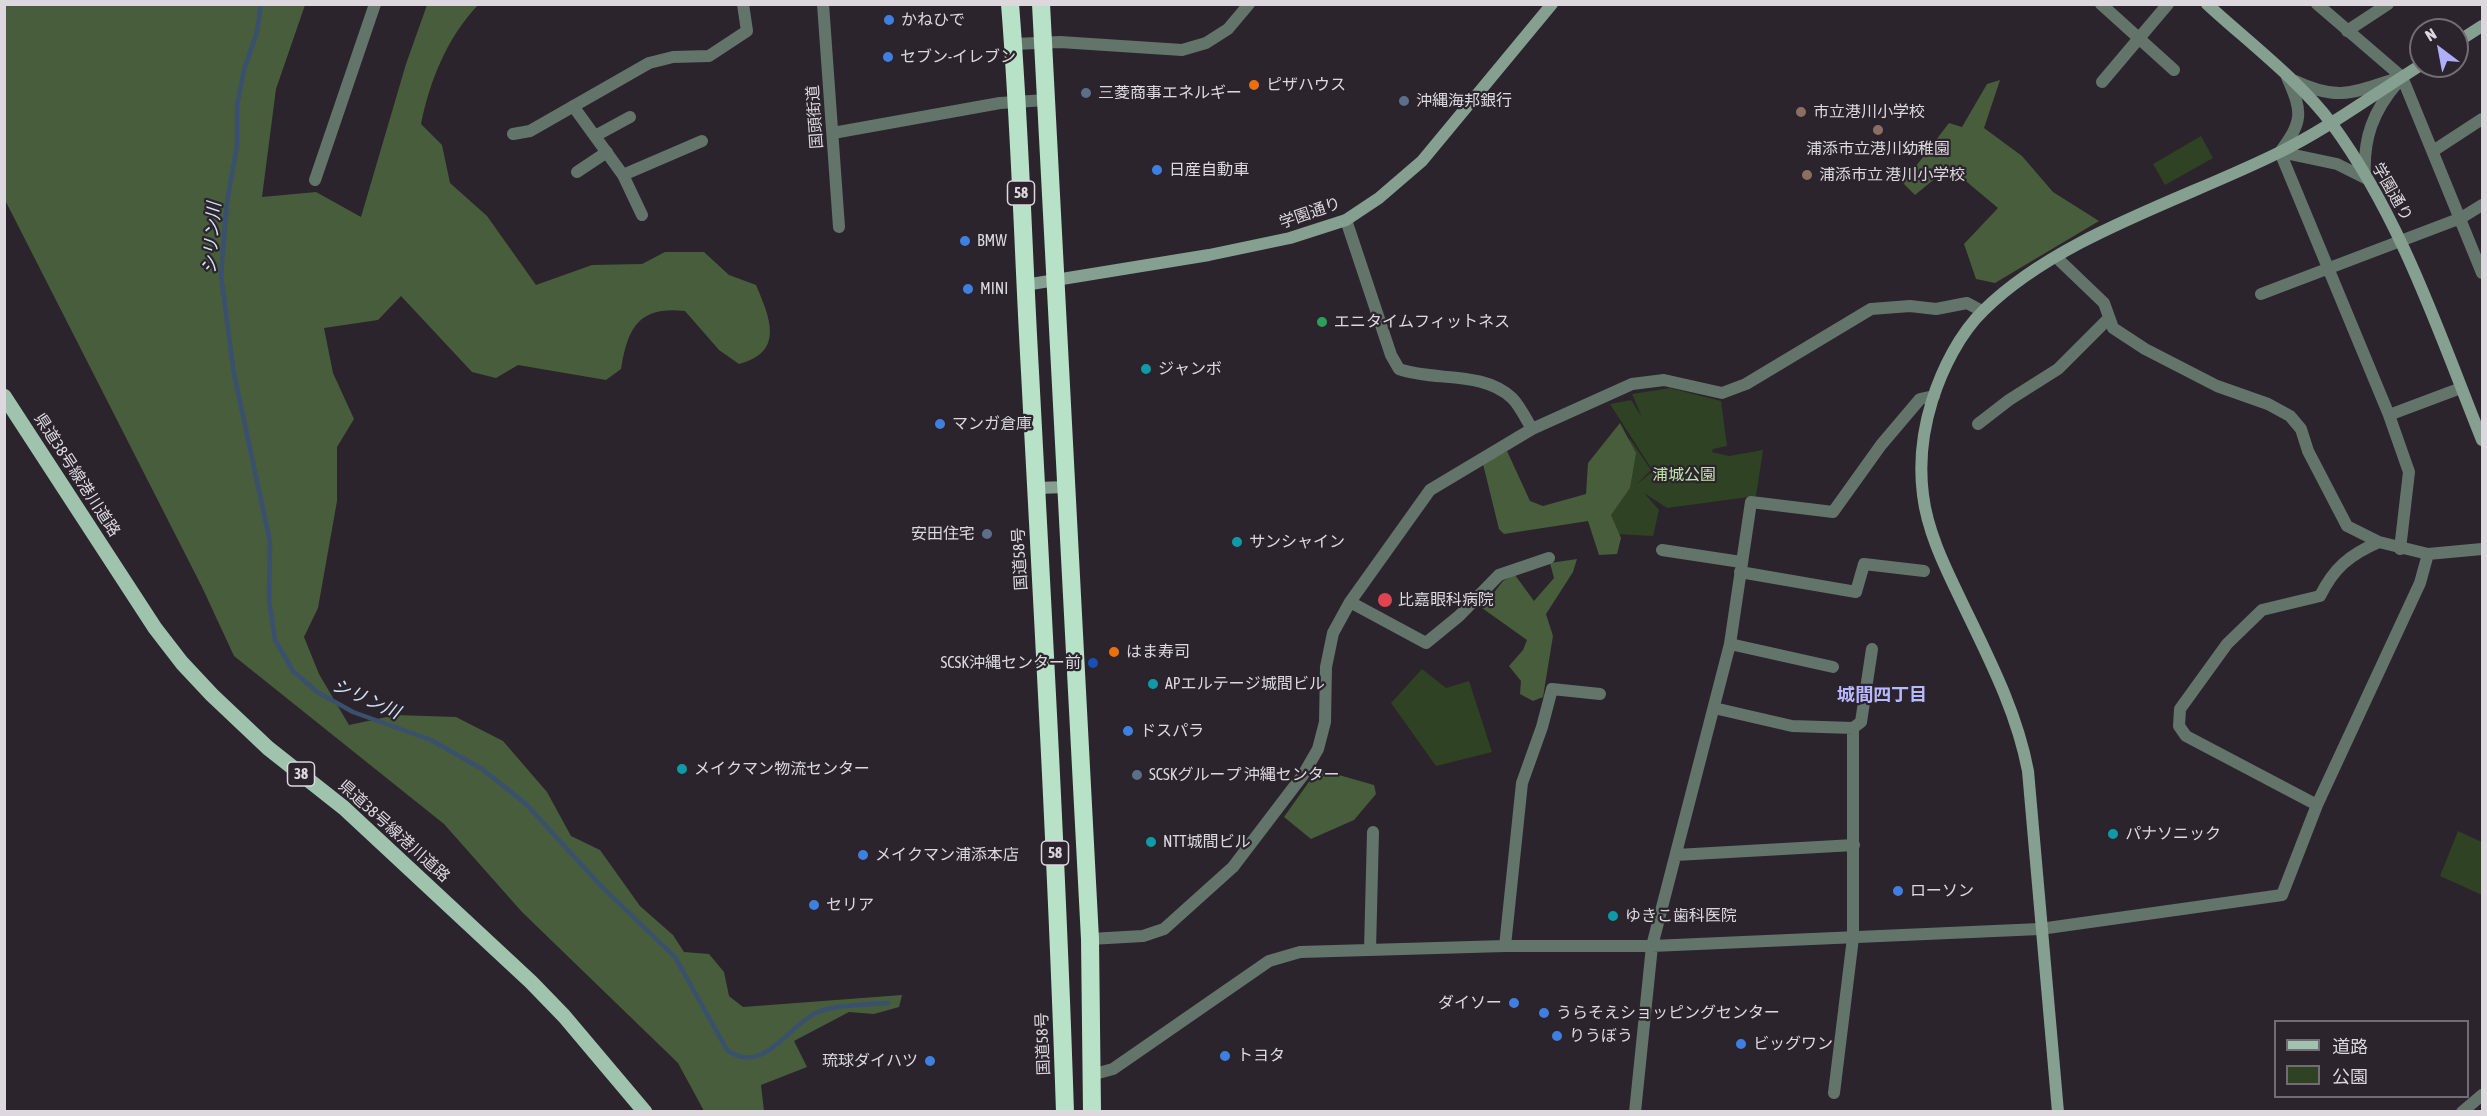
<!DOCTYPE html>
<meta charset="utf-8">
<style>
body{margin:0}
#map{position:relative;width:2487px;height:1116px;overflow:hidden;background:#2b242d;font-family:"Asap Condensed","Noto Sans JP",sans-serif}
canvas{display:block}
.frame{position:absolute;inset:0;border:6px solid #ddd8de;pointer-events:none}
.legend{position:absolute;left:2274px;top:1020px;width:195px;height:78px;box-sizing:border-box;background:#2b242d;border:2px solid #726c74;margin:0;padding:8px 10px;list-style:none;font-size:18px;color:#ddd8de}
.legend li{display:flex;align-items:center;gap:12px;height:30px}
.legend b{width:30px;border:2px solid #726c74}
.north{position:absolute;left:2409px;top:18px;width:60px;height:60px;box-sizing:border-box;background:#2b242d;border:2px solid #726c74;border-radius:50%;rotate:328deg;font-size:16px;font-weight:700;line-height:24px;text-align:center;color:#ddd8de}
.north::after{content:'';display:block;margin:auto;width:21px;height:27px;background:#aeaefa;clip-path:polygon(50% 0,100% 100%,50% 72%,0 100%)}
</style>
<div id="map">
<canvas width="2487" height="1116"></canvas>
<div class="frame"></div>
<ul class="legend">
<li><b style="height:8px;background:#9fc3ad"></b>道路</li>
<li><b style="height:16px;background:#2f4223"></b>公園</li>
</ul>
<div class="north">N</div>
</div>
<script>
const ctx = document.querySelector('canvas').getContext('2d');
ctx.lineJoin = 'round';
function fillPath(path, color) {
  ctx.fillStyle = color;
  ctx.fill(path, 'evenodd');
}
function trace(path, color, width, dash) {
  ctx.strokeStyle = color;
  ctx.lineWidth = width;
  ctx.lineCap = dash ? 'butt' : 'round';
  ctx.setLineDash(dash || []);
  ctx.stroke(path);
}
function write(font, color, halo, rows, align = 'center') {
  ctx.font = font + ' "Asap Condensed","Noto Sans JP",sans-serif';
  ctx.lineWidth = 4.5;
  ctx.setLineDash([]);
  ctx.textBaseline = 'middle';
  ctx.strokeStyle = halo;
  ctx.fillStyle = color;
  for (const [text, x, y, turn = 0] of rows) {
    ctx.save();
    ctx.translate(x, y);
    ctx.rotate((+turn || 0) * Math.PI / 180);
    ctx.textAlign = isNaN(turn) ? turn : align;
    if (halo) ctx.strokeText(text, 0, 0);
    ctx.fillText(text, 0, 0);
    ctx.restore();
  }
}
const green = new Path2D(`
 M2201,136L2213,158L2165,185L2153,164Z
 M1670,388L1721,401L1727,446L1713,449L1712,452L1729,456L1763,450L1756,496L1667,508L1644,493L1659,510L1653,536L1617,534L1604,514L1613,452L1630,439L1651,470L1636,485L1653,471L1610,404L1631,400L1642,417L1632,394Z
 M1422,669L1446,688L1469,681L1492,752L1436,766L1391,703Z
 M2458,831L2482,842V895L2440,876Z`);
const forest = new Path2D(`
 M5,4L305,5L276,89L262,197L316,192L361,217L406,64L427,5H478C447,38 430,80 421,124L442,145L450,183L487,216L536,285L592,265L642,264L665,252H704L729,275L756,285C770,318 785,352 739,364L719,350L685,311C638,306 628,328 621,369L606,380L518,365L496,378L472,372L401,296L378,320L324,328L333,373L354,419L337,447V501L318,608L304,637L319,674L349,725L396,715L456,717L503,741L547,792L571,836L600,850L640,906L673,935L684,952L709,954L724,972L729,996L743,1007L902,995L899,1007L874,1014L849,1012L794,1041L807,1067L761,1085L764,1111H704L678,1063L522,912L444,824L234,656L202,587L5,200Z
 M2000,80L1984,128L2022,156L2053,192L2099,221L1995,283L1976,279L1964,244L1998,208L1949,167L1915,195L1903,183L1949,123L1962,127L1987,84Z
 M1620,423L1636,453L1630,488L1611,515L1621,538L1617,554L1599,555L1588,521L1504,534L1499,529L1483,464L1507,451L1530,501L1543,506L1586,494L1588,463Z
 M1577,559L1573,572L1546,614L1553,636L1543,697L1533,701L1520,694L1521,681L1509,666L1523,650L1527,640L1482,608L1503,581L1515,575L1534,601L1554,578L1550,563Z
 M1318,769L1374,785L1376,794L1354,820L1311,839L1284,817Z`);
const stream = new Path2D(`
 M261,4L257,32L244,70L237,106V146L227,202L221,276L234,374L270,542L269,600L275,640L293,671L317,692L353,712L431,740L482,769L526,804L601,886L675,957L727,1050C764,1077 790,1023 818,1012C839,1004 866,1005 888,1003`);
const street = new Path2D(`
 M823,4L839,227
 M2101,4L2174,70
 M2317,4L2402,77L2482,273
 M2347,31L2388,4
 M1014,44L1060,42L1182,50L1206,43L1228,29L1249,4
 M2295,81C2337,101 2352,93 2395,79
 M2102,82L2168,4
 M573,106L623,175L642,215
 M833,133L1000,103L1046,100
 M513,134L530,131L649,63L673,57L709,56L747,31L743,4
 M595,136L630,117
 M2433,151L2482,119
 M2280,152L2389,415L2409,472L2400,549
 M2280,152L2337,164L2365,178
 M2280,152C2303,121 2303,113 2287,77
 M577,172L607,152
 M623,175L702,141
 M2365,176C2363,138 2373,111 2398,82
 M315,180L375,4
 M1346,220L1391,355L1399,369C1435,382 1482,370 1512,398C1520,406 1526,419 1532,429
 M2056,257L2104,303L2113,328L2145,349L2217,386L2268,404L2290,416L2301,429L2308,451L2347,526L2379,542L2428,554L2482,549
 M2261,294L2461,218L2482,205
 M2389,415L2461,388
 M1978,424L2009,400L2058,369L2109,318
 M1662,550L1741,562
 M1740,572L1856,592L1864,564L1924,571
 M1350,602L1426,643L1459,616L1499,575L1549,558
 M1730,644L1833,667
 M1714,708L1792,726L1853,728L1861,722L1872,649
 M2317,805L2186,736L2179,726L2180,709L2227,644L2262,610L2320,596C2334,568 2349,555 2379,542
 M1676,855L1854,845
 M1090,939L1143,936L1164,929L1233,867L1303,775L1318,749L1325,722L1326,667L1333,633L1350,602L1430,490L1532,429L1632,384L1664,380L1722,393L1746,384L1871,309L1910,306L1936,309L1967,303L1982,311
 M1505,946L1522,783L1542,727L1552,689L1600,694
 M1370,950L1373,832
 M1091,1075L1113,1069L1269,961L1300,952L1505,946H1652L2040,929L2282,895L2317,805L2420,583L2428,554
 M1834,1093L1853,938V728
 M1635,1112L1652,946L1730,644L1751,502L1833,512L1881,445L1920,399L1934,396
 M2462,1112L2482,1095`);
const secondary = new Path2D(`
 M2207,4C2246,40 2300,81 2332,124C2401,218 2439,333 2482,440
 M2457,42L2482,26
 M1025,285L1209,255L1290,238L1346,220L1379,198L1422,161L1552,4
 M1036,488L1067,487
 M2058,1112L2028,771C2016,708 1985,651 1958,594C1943,563 1927,529 1923,495C1919,464 1923,430 1932,401C1942,369 1960,333 1984,310C2059,236 2186,199 2280,152C2329,128 2374,94 2421,65`);
const primary = new Path2D(`
 M4,396L155,628L182,663L212,695L268,748L344,808L531,982L564,1016L645,1112`);
const highway = new Path2D(`
 M1010,4C1020,127 1023,249 1030,372C1043,618 1057,865 1065,1112
 M1041,4L1090,939L1092,1112`);
const markers = [
 [889,20,6,"#3f7fe0"],
 [888,57,6,"#3f7fe0"],
 [1254,85,6,"#e8710a"],
 [1086,93,6,"#5c6f8a"],
 [1404,101,6,"#5c6f8a"],
 [1801,112,6,"#8d6e63"],
 [1878,130,6,"#8d6e63"],
 [1157,170,6,"#3f7fe0"],
 [1807,175,6,"#8d6e63"],
 [965,241,6,"#3f7fe0"],
 [968,289,6,"#3f7fe0"],
 [1322,322,6,"#2e9e5b"],
 [1146,369,6,"#0f9aa8"],
 [940,424,6,"#3f7fe0"],
 [987,534,6,"#5c6f8a"],
 [1237,542,6,"#0f9aa8"],
 [1385,600,8,"#e0444e"],
 [1114,652,6,"#e8710a"],
 [1093,663,6,"#1a4fb4"],
 [1153,684,6,"#0f9aa8"],
 [1128,731,6,"#3f7fe0"],
 [682,769,6,"#0f9aa8"],
 [1137,775,6,"#5c6f8a"],
 [2113,834,6,"#0f9aa8"],
 [1151,842,6,"#0f9aa8"],
 [863,855,6,"#3f7fe0"],
 [1898,891,6,"#3f7fe0"],
 [814,905,6,"#3f7fe0"],
 [1613,916,6,"#0f9aa8"],
 [1514,1003,6,"#3f7fe0"],
 [1544,1013,6,"#3f7fe0"],
 [1557,1036,6,"#3f7fe0"],
 [1741,1044,6,"#3f7fe0"],
 [1225,1056,6,"#3f7fe0"],
 [930,1061,6,"#3f7fe0"]
];
const shields = [
 [1021,193,27],
 [301,774,27],
 [1055,853,27]
];
const shieldNames = [
 ["58",1021,193],
 ["38",301,774],
 ["58",1055,853]
];
const poiNames = [
 ["かねひで",901,20],
 ["セブン-イレブン",900,57],
 ["ピザハウス",1266,85],
 ["三菱商事エネルギー",1098,93],
 ["沖縄海邦銀行",1416,101],
 ["市立港川小学校",1813,112],
 ["浦添市立港川幼稚園",1878,149,"center"],
 ["日産自動車",1169,170],
 ["浦添市立 港川小学校",1819,175],
 ["BMW",977,241],
 ["MINI",980,289],
 ["エニタイムフィットネス",1334,322],
 ["ジャンボ",1158,369],
 ["マンガ倉庫",952,424],
 ["安田住宅",975,534,"right"],
 ["サンシャイン",1249,542],
 ["比嘉眼科病院",1398,600],
 ["はま寿司",1126,652],
 ["SCSK沖縄センター前",1081,663,"right"],
 ["APエルテージ城間ビル",1165,684],
 ["ドスパラ",1140,731],
 ["メイクマン物流センター",694,769],
 ["SCSKグループ 沖縄センター",1149,775],
 ["パナソニック",2125,834],
 ["NTT城間ビル",1163,842],
 ["メイクマン浦添本店",875,855],
 ["ローソン",1910,891],
 ["セリア",826,905],
 ["ゆきこ歯科医院",1625,916],
 ["ダイソー",1502,1003,"right"],
 ["うらそえショッピングセンター",1556,1013],
 ["りうぼう",1569,1036],
 ["ビッグワン",1753,1044],
 ["トヨタ",1237,1056],
 ["琉球ダイハツ",918,1061,"right"]
];
const streetNames = [
 ["国頭街道",815,117,-94],
 ["学園通り",2392,192,60],
 ["学園通り",1310,213,-19],
 ["県道38号線港川道路",77,475,57],
 ["国道58号",1020,559,-93],
 ["県道38号線港川道路",394,831,42],
 ["国道58号",1043,1044,-92]
];
const parkNames = [
 ["浦城公園",1684,475]
];
const waterNames = [
 ["シリン川",212,238,-86],
 ["シリン川",366,699,24]
];
const neighbourhoodNames = [
 ["城間四丁目",1882,695]
];
fillPath(green, '#2f4223');
fillPath(forest, '#485d3c');
trace(stream, '#39506e', 4.5);
trace(street, '#63746a', 12);
trace(secondary, '#85a090', 12);
trace(primary, '#9fc3ad', 15);
trace(highway, '#b7e2c8', 18);
for (const [x, y, r, color] of markers) {
  const dot = new Path2D();
  dot.arc(x, y, r, 0, 2 * Math.PI);
  ctx.fillStyle = color;
  ctx.fill(dot);
  trace(dot, '#2b242d', 2);
}
for (const [x, y, w] of shields) {
  const box = new Path2D();
  box.roundRect(x - w / 2, y - 12, w, 24, 4.5);
  ctx.fillStyle = '#2b242d';
  ctx.fill(box);
  trace(box, '#ddd8de', 1.5);
}
write('bold 15px', '#ddd8de', null, shieldNames);
write('16px', '#ddd8de', '#2b242d', poiNames, 'left');
write('16px', '#ddd8de', '#2b242d', streetNames);
write('16px', '#c0e5ab', '#2b242d', parkNames);
write('italic 18px', '#d2e3f9', '#2b242d', waterNames);
write('bold 18px', '#b7b8ff', '#2b242d', neighbourhoodNames);
</script>
